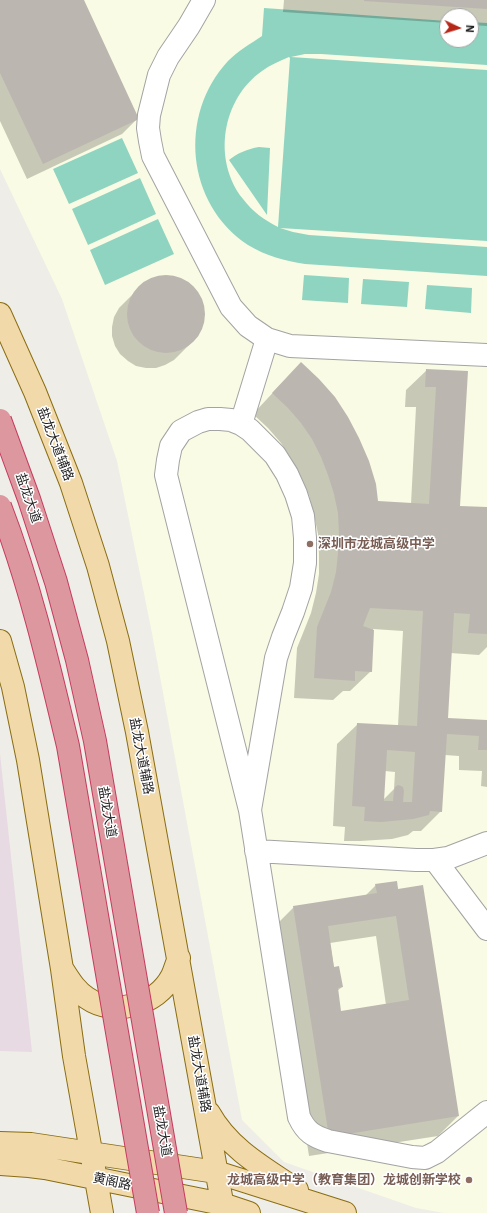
<!DOCTYPE html>
<meta charset="utf-8">
<style>
body{margin:0}
#map{position:relative;width:487px;height:1213px;overflow:hidden;background:#efede7;font-family:"IBM Plex Sans",sans-serif}
canvas{display:block}
.north{position:absolute;left:439px;top:8px;width:40px;height:40px;box-sizing:border-box;background:#fff;border:1px solid #a5a5a5;border-radius:50%;rotate:94deg;font-size:11px;font-weight:700;line-height:16px;text-align:center;color:#1f1f1f}
.north::after{content:'';display:block;margin:auto;width:14px;height:18px;background:#b72718;clip-path:polygon(50% 0,100% 100%,50% 72%,0 100%)}
</style>
<div id="map">
<canvas width="487" height="1213"></canvas>
<div class="north">N</div>
</div>
<script>
const ctx = document.querySelector('canvas').getContext('2d');
ctx.lineJoin = 'round';
function fillPath(path, color) {
  ctx.fillStyle = color;
  ctx.fill(path, 'evenodd');
}
function trace(path, color, width, dash) {
  ctx.strokeStyle = color;
  ctx.lineWidth = width;
  ctx.lineCap = dash ? 'butt' : 'round';
  ctx.setLineDash(dash || []);
  ctx.stroke(path);
}
function write(font, color, halo, rows, align = 'center') {
  ctx.font = font + ' "IBM Plex Sans","Noto Sans SC",sans-serif';
  ctx.lineWidth = 3;
  ctx.setLineDash([]);
  ctx.textBaseline = 'middle';
  ctx.strokeStyle = halo;
  ctx.fillStyle = color;
  for (const [text, x, y, turn = 0] of rows) {
    ctx.save();
    ctx.translate(x, y);
    ctx.rotate((+turn || 0) * Math.PI / 180);
    ctx.textAlign = isNaN(turn) ? turn : align;
    if (halo) ctx.strokeText(text, 0, 0);
    ctx.fillText(text, 0, 0);
    ctx.restore();
  }
}
const industrial = new Path2D(`
 M0,754L32,1052L0,1051Z`);
const education = new Path2D(`
 M0,0H487V1213H444L416,1208L284,1162L242,1120L151,628L117,461L62,299L0,169ZM447,16H471V40H447Z`);
const pitch = new Path2D(`
 M264,8L447,21V40H471V22L487,23V65L321,54H305L291,57L487,70V241L280,228L293,232L309,235L487,247V276L305,264C285,261 266,256 248,245C186,204 178,115 228,61C238,51 250,44 262,36ZM289,57L290,58L278,227C264,220 252,211 243,199C212,160 222,99 262,71C270,65 280,61 289,57Z
 M122,138L138,173L69,204L53,169Z
 M259,147L270,148L267,215L229,160C238,153 247,149 259,147Z
 M140,178L156,214L88,245L72,209Z
 M158,219L174,254L105,285L90,250Z
 M304,275L349,278L348,303L302,300Z
 M363,279L409,282L407,307L361,304Z
 M427,285L472,288L471,313L425,309Z`);
const shadow = new Path2D(`
 M0,0H82L137,119L122,134L27,179L0,121Z
 M284,0H487V26L471,25V16H447V23L283,12Z
 M170,276L180,279L188,284L195,290L200,299L203,308L204,318L201,328L197,337L174,360L165,365L156,368H146L136,366L128,361L120,354L115,346L112,336V327L114,317L119,308L142,285L150,280L160,277Z
 M427,370L467,372L459,507L487,508V647L479,655L450,653L447,719L487,721V787L481,786L482,771L459,770V756L445,755L441,811L421,831H413L408,835L392,839L360,841H344L345,827L333,826L337,744L358,724L398,726L403,631L373,629L371,671L350,691H343L333,700L294,698L297,648L311,613L316,593L319,574V554L318,534L314,515L309,495L301,477L292,460L281,443L268,428L253,414L281,384L378,502L411,504L416,407H405L406,390ZM385,771L395,772L394,789L383,800Z
 M396,882L458,1116L438,1136L309,1156L274,927L294,907L365,896L376,885ZM376,936L386,1005L340,1012L337,991L342,987L334,968L330,943Z`);
const building = new Path2D(`
 M0,0H84L139,119L43,164L0,73Z
 M364,0H487V9L364,1Z
 M127 314a39 39 0 1 1 78 0a39 39 0 1 1-78 0Z
 M301,362L319,379L335,397L348,417L359,438L369,461L376,484L378,501L429,504L436,387H425L426,369L468,371L460,506L487,507V634L468,633L470,614L454,613L448,718L487,720V750H478L479,736L447,734L442,812L430,811L429,815L413,819L381,822L364,821L365,807L352,806L357,723L417,726L423,611L370,608L363,626L374,630L372,672L355,671V681L314,678L317,627L331,592L336,572L338,553L339,533L338,513L334,494L328,475L321,457L312,439L301,423L288,408L272,393ZM387,750L415,752L412,802H403L404,791L403,787L401,786L398,785L395,787L394,790L393,801H384Z
 M397,881L398,889L423,885L459,1116L329,1137L293,906L377,893L375,884ZM396,916L409,1000L341,1011L338,988L343,987L339,966L334,967L328,926Z`);
const minor = new Path2D(`
 M204,0L189,26L168,57L159,75L149,115L148,128L150,141L153,156L231,307L248,326L267,339L290,346L487,355
 M241,424L267,339
 M250,810L276,658L283,637L293,612L301,588L305,563V538L303,516L296,494L287,474L275,455L250,430L241,424L231,420L220,419H208L198,422L181,431L171,446L168,460L166,475L250,810L299,1117C306,1132 313,1136 328,1141L412,1157L425,1158L437,1152L487,1112
 M256,851L416,860H434L448,858L487,843
 M435,860L487,929`);
const major = new Path2D(`
 M0,314L35,392L71,483L98,566L118,641L137,732L224,1213
 M0,641L13,687L28,760L62,969L74,1056L102,1213
 M63,970C70,981 76,991 87,998C114,1017 157,1005 172,976C175,970 176,964 179,958
 M209,1113C229,1149 264,1168 297,1190
 M0,1143L31,1144L216,1172L345,1213
 M0,1164L29,1166L45,1168L222,1204L249,1213`);
const highwayBridge = new Path2D(`
 M0,420L29,499L56,582L77,660L95,741L176,1213
 M0,506C30,584 49,666 68,746L148,1213`);
const markers = [
 [310,544,4,"#8d6e63"],
 [469,1180,4,"#8d6e63"]
];
const streetNames = [
 ["盐龙大道辅路",55,444,69],
 ["盐龙大道",28,498,71],
 ["盐龙大道辅路",141,756,79],
 ["盐龙大道",107,812,80],
 ["盐龙大道辅路",199,1074,80],
 ["盐龙大道",162,1131,80],
 ["黄阁路",112,1182,12]
];
const educationNames = [
 ["深圳市龙城高级中学",318,544],
 ["龙城高级中学（教育集团）龙城创新学校",461,1180,"right"]
];
fillPath(industrial, '#e7dae3');
fillPath(education, '#f9fbe4');
fillPath(pitch, '#8fd4c0');
fillPath(shadow, '#0003');
fillPath(building, '#bcb6b0');
trace(minor, '#a3a3a3', 24);
trace(major, '#896d12', 24);
trace(minor, '#fff', 22);
trace(major, '#f1d9aa', 22);
trace(highwayBridge, '#c63b5e', 24, []);
trace(highwayBridge, '#dd989f', 22);
for (const [x, y, r, color] of markers) {
  const dot = new Path2D();
  dot.arc(x, y, r, 0, 2 * Math.PI);
  ctx.fillStyle = color;
  ctx.fill(dot);
  trace(dot, '#fff', 1.5);
}
write('13px', '#1f1f1f', '#fff', streetNames);
write('bold 13px', '#785e54', '#fff', educationNames, 'left');
</script>
